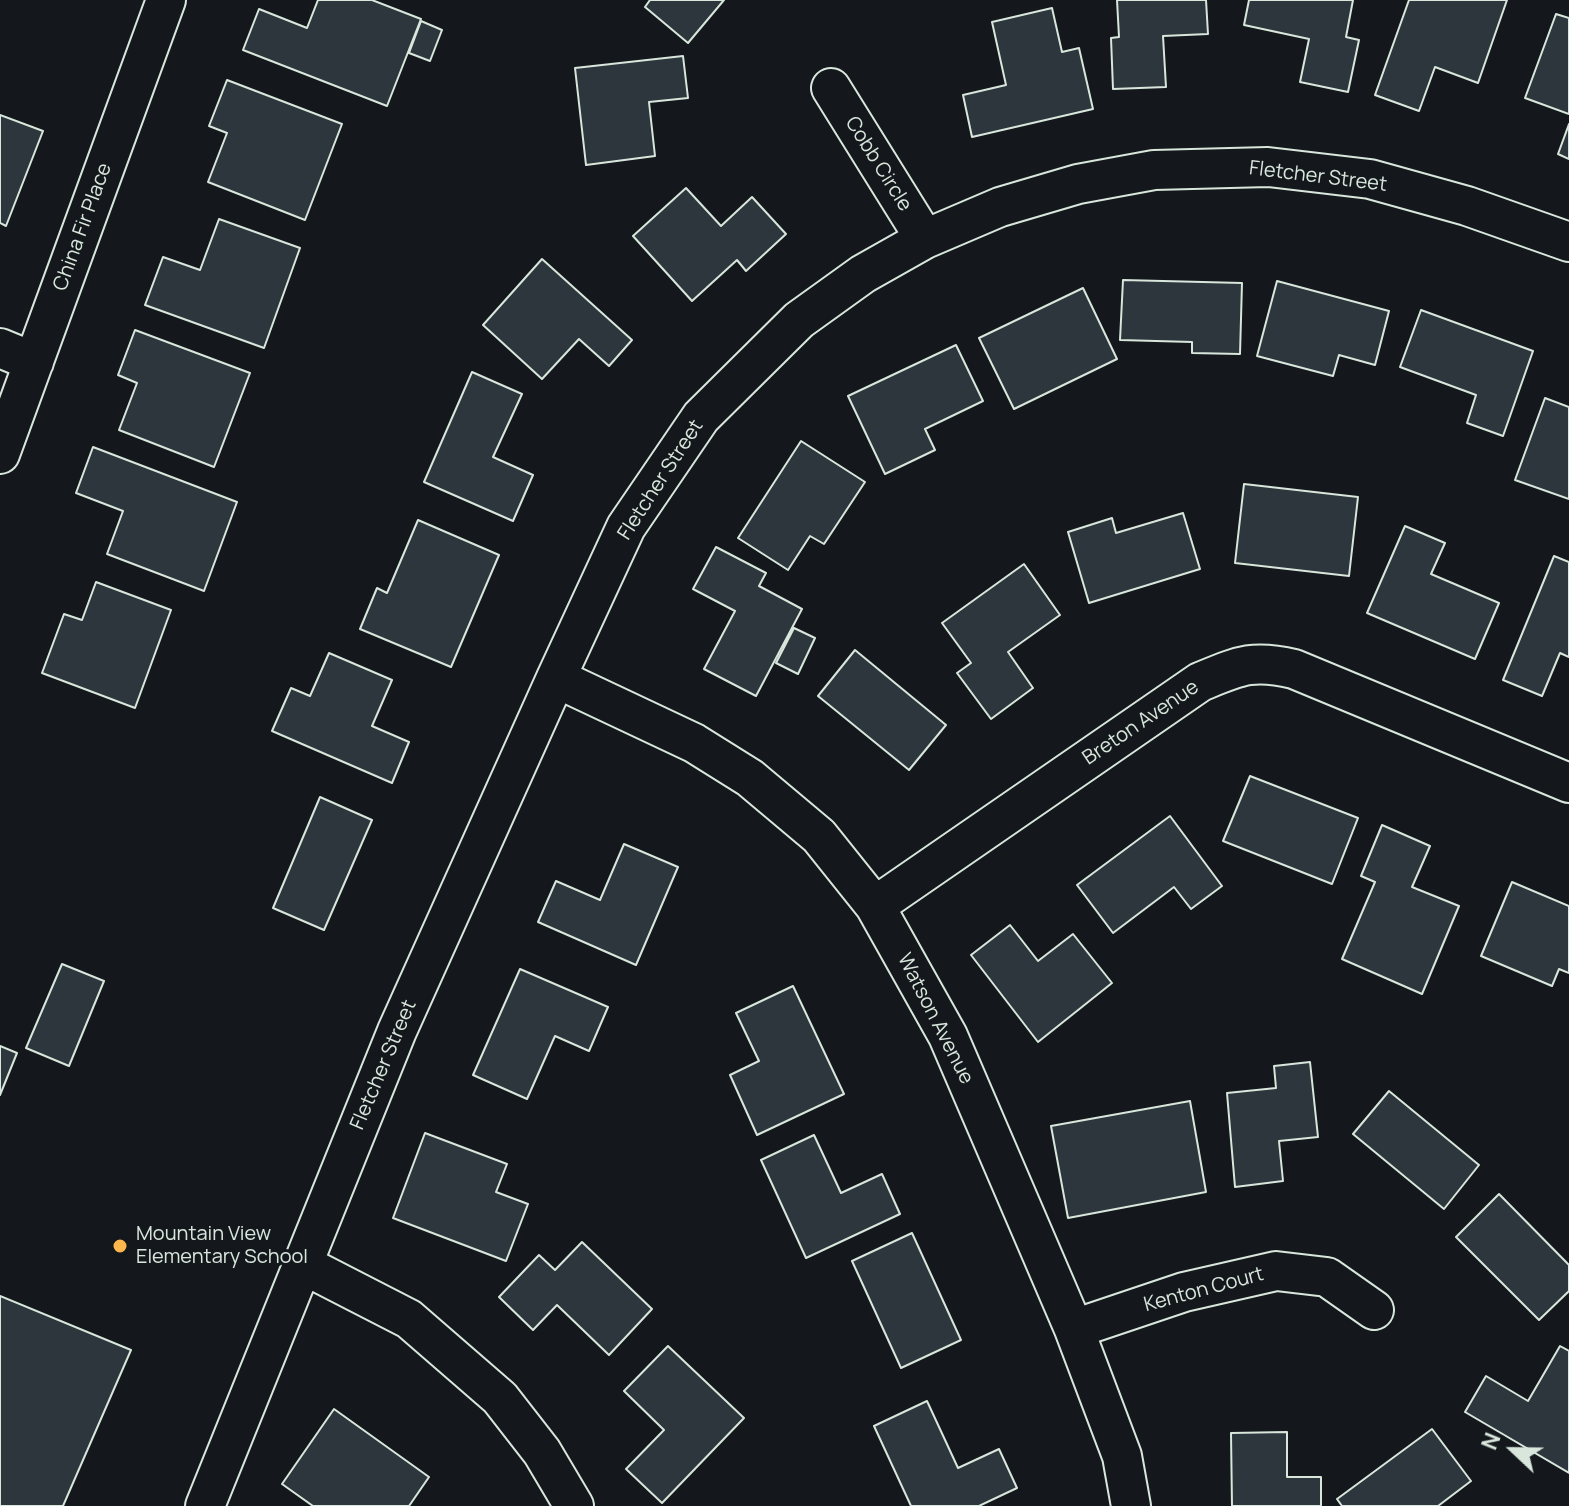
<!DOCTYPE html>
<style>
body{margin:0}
#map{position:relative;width:1569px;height:1506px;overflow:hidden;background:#14181c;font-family:Manrope,sans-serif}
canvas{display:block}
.north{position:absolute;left:1473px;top:1410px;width:80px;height:80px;-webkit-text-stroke:6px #14181c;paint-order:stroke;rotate:292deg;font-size:22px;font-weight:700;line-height:32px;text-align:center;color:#d8e6dc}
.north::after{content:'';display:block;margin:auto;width:28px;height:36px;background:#d8e6dc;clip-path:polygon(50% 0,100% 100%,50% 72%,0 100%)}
</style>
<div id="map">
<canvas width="1569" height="1506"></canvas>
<div class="north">N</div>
</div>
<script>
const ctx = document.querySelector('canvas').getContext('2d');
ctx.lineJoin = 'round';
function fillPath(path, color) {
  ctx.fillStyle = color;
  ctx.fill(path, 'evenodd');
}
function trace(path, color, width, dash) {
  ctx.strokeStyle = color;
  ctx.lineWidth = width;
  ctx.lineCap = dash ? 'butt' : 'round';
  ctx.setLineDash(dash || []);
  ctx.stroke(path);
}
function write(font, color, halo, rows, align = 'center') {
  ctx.font = font + ' Manrope,sans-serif';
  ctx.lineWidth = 6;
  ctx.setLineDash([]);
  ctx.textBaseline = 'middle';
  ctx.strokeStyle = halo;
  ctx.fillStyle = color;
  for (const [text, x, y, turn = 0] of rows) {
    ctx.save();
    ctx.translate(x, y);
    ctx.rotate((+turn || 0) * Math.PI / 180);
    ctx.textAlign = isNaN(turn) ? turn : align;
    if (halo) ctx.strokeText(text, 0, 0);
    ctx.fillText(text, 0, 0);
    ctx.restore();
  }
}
const building = new Path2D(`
 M318,0H372L421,19L387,106L243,50L259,9L307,28Z
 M650,0H724L688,43L645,7Z
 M1117,0H1206L1208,34L1163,36L1166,87L1113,89L1111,38L1119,37Z
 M1249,0H1353L1346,37L1359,40L1348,92L1300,82L1309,39L1244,25Z
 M1409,0H1507L1478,83L1435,67L1419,111L1375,95Z
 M1052,8L1062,52L1079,48L1093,109L972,137L963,95L1006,85L992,22Z
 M1556,14L1569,18V114L1525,98Z
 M421,21L442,30L430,61L409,53Z
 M683,56L688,98L649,102L655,156L586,165L575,68Z
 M227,80L342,124L305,220L208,182L227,133L209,126Z
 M0,115L43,131L6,226L0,223Z
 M1569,124V159L1558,154Z
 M686,188L721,226L752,197L786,234L746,271L737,260L692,301L633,236Z
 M219,219L300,248L264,348L145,305L163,257L200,270Z
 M542,259L632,340L609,366L579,339L542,379L483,325Z
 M1123,280L1242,283L1240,354L1192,353V342L1120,340Z
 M1277,281L1389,311L1375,365L1339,355L1333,376L1257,356Z
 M1083,288L1117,359L1014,409L979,338Z
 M1421,310L1533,351L1503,436L1467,423L1476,395L1400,367Z
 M135,330L250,373L214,467L119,430L137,383L118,375Z
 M956,345L983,401L925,429L935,450L885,474L848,396Z
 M472,372L522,394L493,457L533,475L513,521L424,482Z
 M1545,398L1569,407V499L1515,480Z
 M801,441L865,482L824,544L810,536L788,570L738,538Z
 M93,447L237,502L204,591L107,554L123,511L76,493Z
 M1244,484L1358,497L1349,576L1235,563Z
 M1183,513L1200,569L1089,603L1068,532L1112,518L1116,533Z
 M418,520L499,555L451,667L360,629L377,588L387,593Z
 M1405,526L1445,543L1431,574L1499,603L1475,659L1367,613Z
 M716,547L766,573L759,586L802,609L756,696L704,669L735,611L693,589Z
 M1554,556L1569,562V657L1560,653L1542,696L1503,680Z
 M1024,564L1060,615L1008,652L1033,688L991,719L957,673L971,663L942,623Z
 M96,582L171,610L135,708L42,673L64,614L82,620Z
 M794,628L815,638L798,674L776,663Z
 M855,650L946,725L909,770L818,696Z
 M329,653L392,680L372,726L409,742L392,783L272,731L291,688L310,696Z
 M1250,776L1358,818L1332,884L1223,841Z
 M320,797L372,820L324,930L273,908Z
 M1170,816L1222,886L1191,909L1174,887L1113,933L1077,885Z
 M1382,825L1430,846L1412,887L1459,906L1422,994L1342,959L1375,882L1361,876Z
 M624,844L678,867L636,965L538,922L556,881L600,900Z
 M1512,882L1569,906V973L1559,969L1552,986L1481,956Z
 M1010,925L1038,961L1073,934L1112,983L1038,1042L971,955Z
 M62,964L104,981L69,1066L26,1048Z
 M520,969L608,1007L589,1051L555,1036L527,1099L473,1075Z
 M793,986L844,1094L757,1135L730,1075L759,1061L736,1013Z
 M0,1046L17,1053L0,1095Z
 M1310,1062L1318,1137L1279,1141L1283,1181L1235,1187L1227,1093L1276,1088L1274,1066Z
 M1389,1091L1479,1165L1444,1209L1353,1134Z
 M1190,1101L1206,1192L1068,1218L1051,1126Z
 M425,1133L507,1164L496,1192L528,1204L506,1261L393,1218Z
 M814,1135L841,1193L882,1174L900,1214L806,1258L761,1160Z
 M1499,1194L1569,1265V1291L1539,1320L1456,1237Z
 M912,1233L961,1340L901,1368L852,1261Z
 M582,1242L652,1309L609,1355L557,1305L533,1330L499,1297L539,1255L555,1270Z
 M0,1296L131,1350L63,1506H0Z
 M668,1346L744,1418L662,1503L626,1469L664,1430L624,1391Z
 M1560,1346L1569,1351V1473L1465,1412L1486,1376L1528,1401Z
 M927,1401L958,1468L999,1449L1017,1488L979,1506H911L874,1426Z
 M334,1409L429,1477L409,1506H313L282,1484Z
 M1432,1429L1471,1481L1438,1506H1342L1337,1499Z
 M1287,1432V1477H1321V1506H1232L1231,1433Z`);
const minor = new Path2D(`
 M831,88L925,239
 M0,348L34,362
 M0,454L166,0
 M556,678L694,743L750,778L819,836L875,906L948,1036L1074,1329L1122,1456L1131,1506
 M875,906L1200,682C1239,666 1252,659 1294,669L1569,783
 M302,1264L409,1319L500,1398L542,1452L574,1506
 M1074,1329L1184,1292L1276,1271L1327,1277L1374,1310
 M205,1506L397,1031L556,678L626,527L701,417L799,320L863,274L925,239L1000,207L1078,184L1154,170L1268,167L1370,179L1467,206L1569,242`);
const markers = [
 [120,1246,8,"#ffb74d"]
];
const streetNames = [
 ["Cobb Circle",878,164,58],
 ["Fletcher Street",1318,177,7],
 ["China Fir Place",83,227,-70],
 ["Fletcher Street",661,480,-57],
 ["Breton Avenue",1141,723,-34],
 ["Watson Avenue",935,1019,63],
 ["Fletcher Street",384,1065,-67],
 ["Kenton Court",1204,1290,-15]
];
const poiNames = [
 ["Mountain View",136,1234],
 ["Elementary School",136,1257]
];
fillPath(building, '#2c363c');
trace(building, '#d8e6dc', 2);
trace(minor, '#d8e6dc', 42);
trace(minor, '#14181c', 38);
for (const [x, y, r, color] of markers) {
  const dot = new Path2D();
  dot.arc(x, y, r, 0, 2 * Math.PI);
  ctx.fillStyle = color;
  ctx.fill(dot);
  trace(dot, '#14181c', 3);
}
write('20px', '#d8e6dc', '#14181c', streetNames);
write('20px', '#d8e6dc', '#14181c', poiNames, 'left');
</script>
